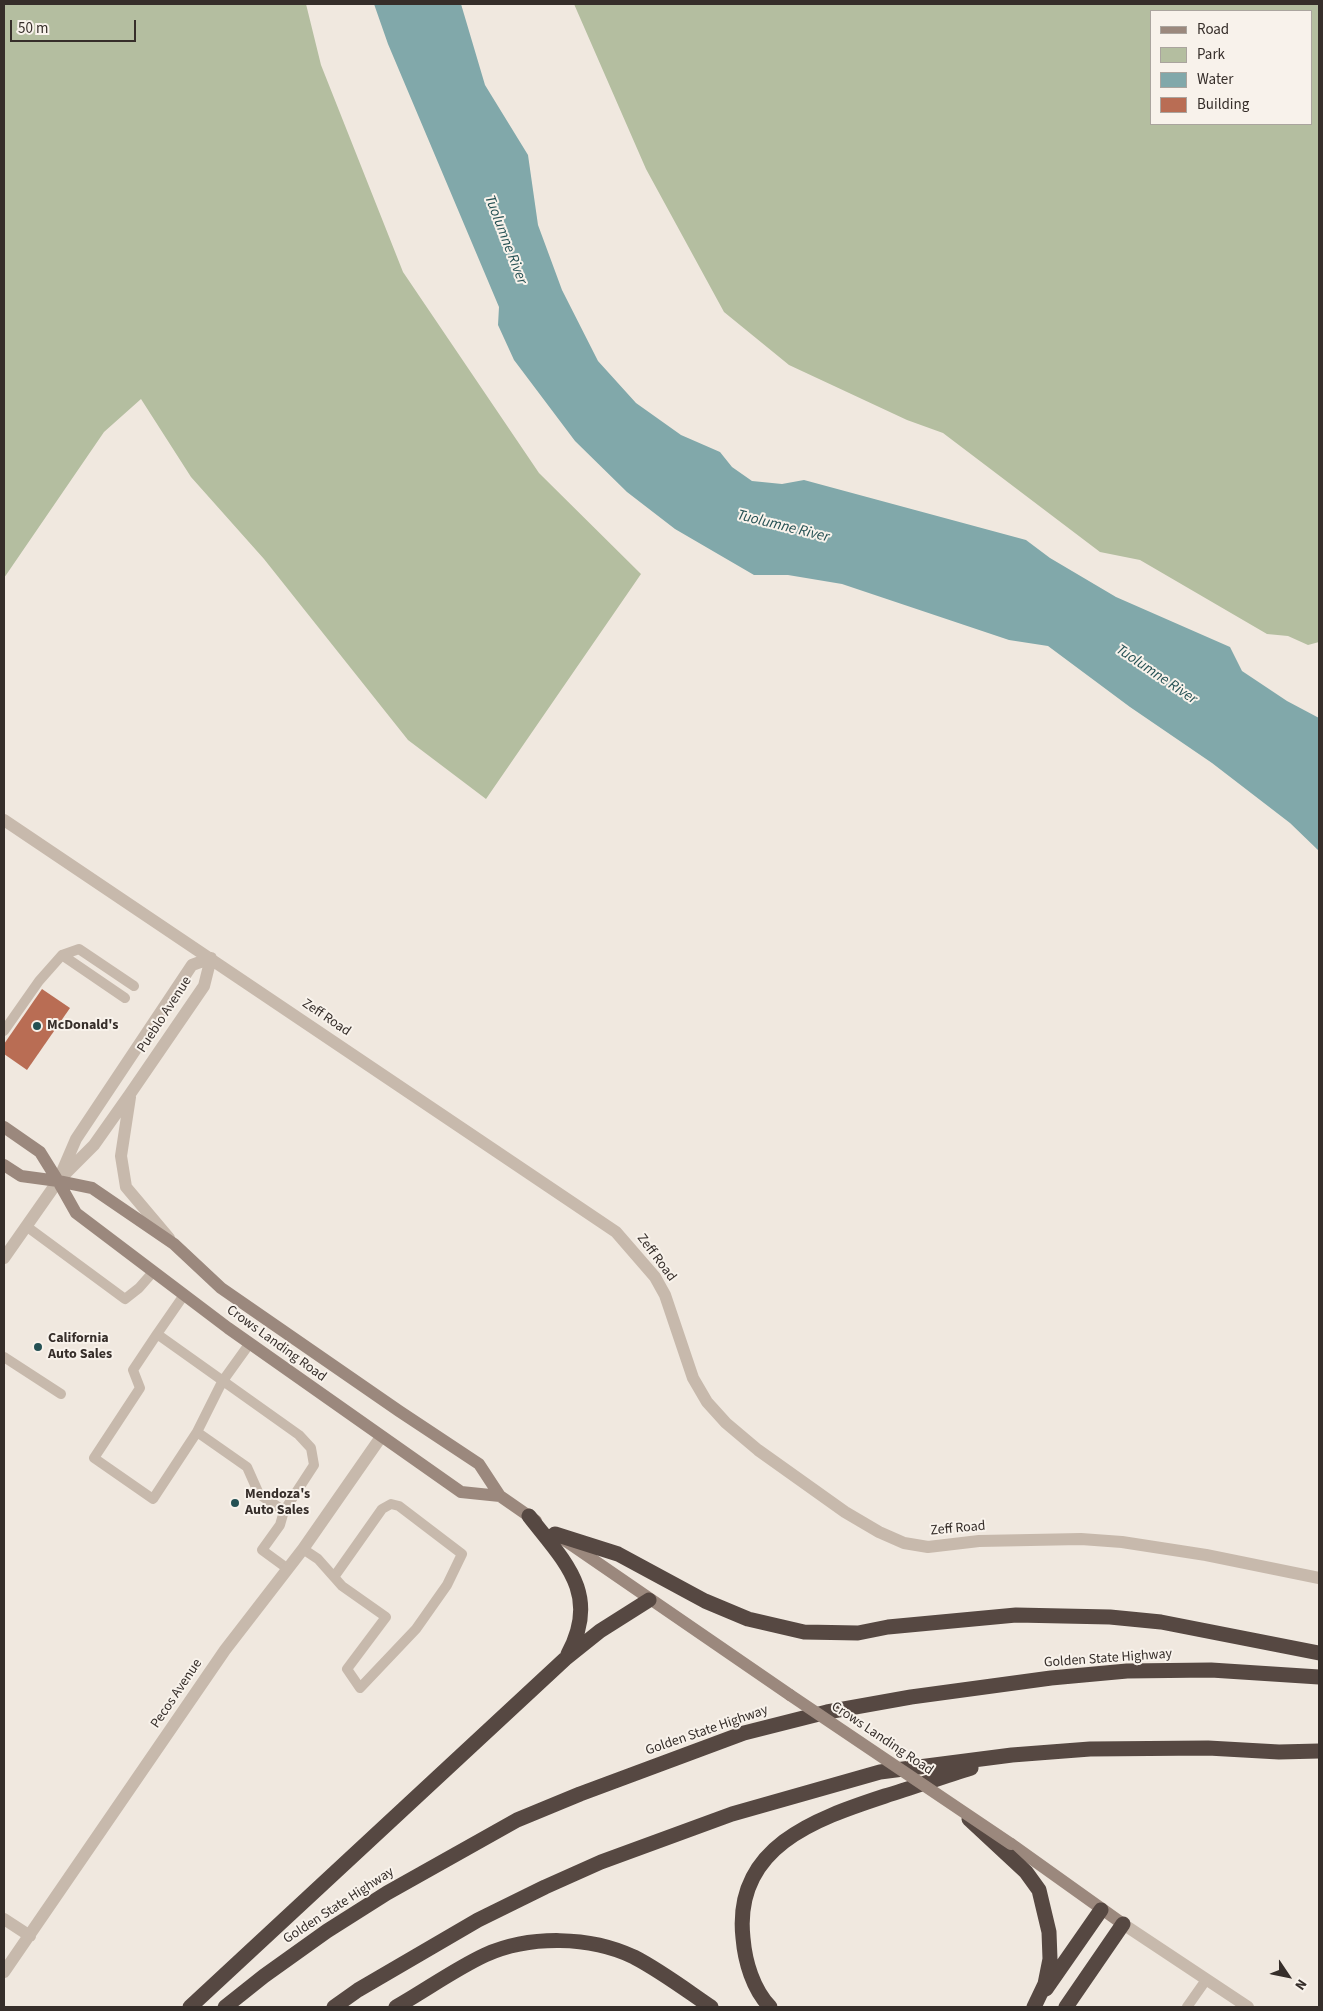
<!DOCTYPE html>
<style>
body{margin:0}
#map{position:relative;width:1323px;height:2011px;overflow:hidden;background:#f0e8df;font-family:"Source Sans 3",sans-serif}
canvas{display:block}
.frame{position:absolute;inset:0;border:5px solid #362e2a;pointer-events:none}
.legend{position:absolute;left:1150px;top:10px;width:162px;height:115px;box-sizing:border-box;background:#f8f2eb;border:1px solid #aaa49e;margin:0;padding:6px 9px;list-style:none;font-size:15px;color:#362e2a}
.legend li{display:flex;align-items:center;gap:10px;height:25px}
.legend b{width:25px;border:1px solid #aaa49e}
.north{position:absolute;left:1263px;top:1951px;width:50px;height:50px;-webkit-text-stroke:4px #f8f2eb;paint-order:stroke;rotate:124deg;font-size:14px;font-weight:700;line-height:20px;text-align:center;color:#362e2a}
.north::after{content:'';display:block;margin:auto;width:18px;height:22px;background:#362e2a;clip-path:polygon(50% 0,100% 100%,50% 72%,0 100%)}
.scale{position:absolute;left:10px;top:20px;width:126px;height:22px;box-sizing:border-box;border:2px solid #362e2a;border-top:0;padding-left:6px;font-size:15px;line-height:18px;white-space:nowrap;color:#362e2a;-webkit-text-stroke:4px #f8f2eb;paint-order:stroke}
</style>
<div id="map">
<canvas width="1323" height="2011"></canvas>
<div class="frame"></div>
<ul class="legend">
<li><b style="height:6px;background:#9b887d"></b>Road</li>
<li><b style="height:14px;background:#b4bea0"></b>Park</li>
<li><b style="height:14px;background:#81a8aa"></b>Water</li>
<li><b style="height:14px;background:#b96d54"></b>Building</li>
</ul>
<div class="north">N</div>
<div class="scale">50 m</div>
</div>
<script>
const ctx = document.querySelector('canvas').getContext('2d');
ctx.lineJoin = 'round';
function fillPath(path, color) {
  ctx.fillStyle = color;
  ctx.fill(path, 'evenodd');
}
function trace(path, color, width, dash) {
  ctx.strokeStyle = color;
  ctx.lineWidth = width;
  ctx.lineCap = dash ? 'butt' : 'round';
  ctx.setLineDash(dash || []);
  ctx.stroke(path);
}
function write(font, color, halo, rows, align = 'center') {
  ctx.font = font + ' "Source Sans 3",sans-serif';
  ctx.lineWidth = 4;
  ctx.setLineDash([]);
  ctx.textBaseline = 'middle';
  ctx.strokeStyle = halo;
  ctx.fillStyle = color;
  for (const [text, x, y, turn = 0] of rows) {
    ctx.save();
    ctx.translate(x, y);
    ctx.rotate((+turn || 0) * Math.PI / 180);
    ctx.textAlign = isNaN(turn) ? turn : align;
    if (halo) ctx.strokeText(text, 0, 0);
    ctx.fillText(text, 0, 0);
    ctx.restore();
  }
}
const green = new Path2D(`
 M4,4H306L321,65L403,272L539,473L641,574L486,799L408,740L264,559L191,477L141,399L104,432L4,578Z
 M574,4H1319V642L1308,645L1288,636L1267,634L1140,560L1100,552L943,433L907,420L789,365L724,312L646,169ZM1312,11V124H1152V11Z`);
const water = new Path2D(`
 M374,4H461L485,85L528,155L538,225L562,290L598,361L636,403L681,435L720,452L732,467L752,481L782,484L804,480L1026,540L1050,558L1116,597L1230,647L1242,671L1287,701L1319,718V851L1290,823L1212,763L1130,707L1048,646L1009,640L842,584L788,575H754L675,529L627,492L575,441L514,360L498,325L499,307L388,44Z`);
const building = new Path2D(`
 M42,989L70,1008L27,1070L4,1054V1044Z`);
const service = new Path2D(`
 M62,955L79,949L134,986
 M4,1031L39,981L62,955L125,998
 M26,1226L125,1299L139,1288L153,1272
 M157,1334L184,1295
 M4,1357L61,1394
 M197,1432L222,1382L250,1343
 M284,1511L314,1465L311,1448L299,1435L157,1334L133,1370L140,1388L94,1458L153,1499L197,1432L247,1467L259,1494L284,1511L280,1525L262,1550L288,1569
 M303,1549L318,1559L342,1586L386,1617L347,1669L360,1688L416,1629L447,1585L462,1554L399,1506L391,1504L382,1509L334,1577
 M1187,2007L1206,1980`);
const minor = new Path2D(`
 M4,820L616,1232L655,1277L665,1295L693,1378L707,1402L726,1423L758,1450L845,1512L879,1532L904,1543L928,1547L979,1541L1081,1539L1122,1542L1206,1555L1319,1578
 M130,1097L121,1156L126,1187L169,1238
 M61,1174L76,1139L192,965L211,958
 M4,1258L58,1181L94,1145L130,1094L204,986L211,958
 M4,1919L30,1936
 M4,1972L225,1650L303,1549L381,1437`);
const tertiary = new Path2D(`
 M1123,1924L1248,2007`);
const secondary = new Path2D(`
 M4,1127L40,1152L58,1181L92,1188L174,1244L221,1288L399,1411L479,1464L500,1496L536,1521
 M4,1165L21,1176L58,1181L76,1213L228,1328L461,1492L500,1496
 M563,1539L790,1695
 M1011,1844L1123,1924`);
const motorway = new Path2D(`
 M529,1516C564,1561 601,1594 568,1654
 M555,1534L618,1554L705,1601L748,1619L804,1632L858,1633L888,1627L1016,1615L1110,1617L1161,1622L1319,1653
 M969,1819L1026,1872L1039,1890L1049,1932L1050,1959L1045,1984L1034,2007
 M1046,1989L1101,1910
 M190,2007L565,1659L600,1631L649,1600
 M225,2007L264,1976L327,1931L387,1893L517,1820L580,1794L744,1733L827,1712L911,1697L1051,1678L1127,1671L1211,1670L1319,1677
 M334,2007L358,1990L478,1920L545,1887L601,1862L732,1814L880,1772L1012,1755L1090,1749L1208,1748L1279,1752L1319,1751
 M396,2007C426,1990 455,1969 485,1955C530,1935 590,1936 634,1957C661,1971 686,1990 711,2007
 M770,2007C753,1989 745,1962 743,1938C733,1847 815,1819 885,1796C914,1787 942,1777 971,1768
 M1066,2007L1123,1924`);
const secondaryBridge = new Path2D(`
 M790,1695L1011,1844`);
const markers = [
 [37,1026,5,"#245053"],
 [38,1347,5,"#245053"],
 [235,1503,5,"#245053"]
];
const streetNames = [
 ["Pueblo Avenue",165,1015,-57],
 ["Zeff Road",326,1018,34],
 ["Zeff Road",656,1258,53],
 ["Crows Landing Road",276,1344,36],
 ["Zeff Road",958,1529,-5],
 ["Golden State Highway",1108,1659,-4],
 ["Pecos Avenue",177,1694,-56],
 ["Golden State Highway",707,1731,-19],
 ["Crows Landing Road",882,1739,34],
 ["Golden State Highway",339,1906,-33]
];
const poiNames = [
 ["McDonald's",47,1026],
 ["California",48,1339],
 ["Auto Sales",48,1355],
 ["Mendoza's",245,1495],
 ["Auto Sales",245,1511]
];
const waterNames = [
 ["Tuolumne River",505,240,69],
 ["Tuolumne River",783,527,14],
 ["Tuolumne River",1156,675,34]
];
fillPath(green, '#b4bea0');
fillPath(water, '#81a8aa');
fillPath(building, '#b96d54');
trace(service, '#c7b9ac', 10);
trace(minor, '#c7b9ac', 12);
trace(tertiary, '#c7b9ac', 12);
trace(secondary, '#9b887d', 12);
trace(motorway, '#564842', 15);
trace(secondaryBridge, '#9b887d', 12);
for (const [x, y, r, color] of markers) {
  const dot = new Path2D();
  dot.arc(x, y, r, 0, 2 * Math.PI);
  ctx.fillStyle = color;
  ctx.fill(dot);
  trace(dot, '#f8f2eb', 2);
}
write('14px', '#362e2a', '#f8f2eb', streetNames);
write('bold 14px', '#362e2a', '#f8f2eb', poiNames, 'left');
write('italic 15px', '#245053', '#f8f2eb', waterNames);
</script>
